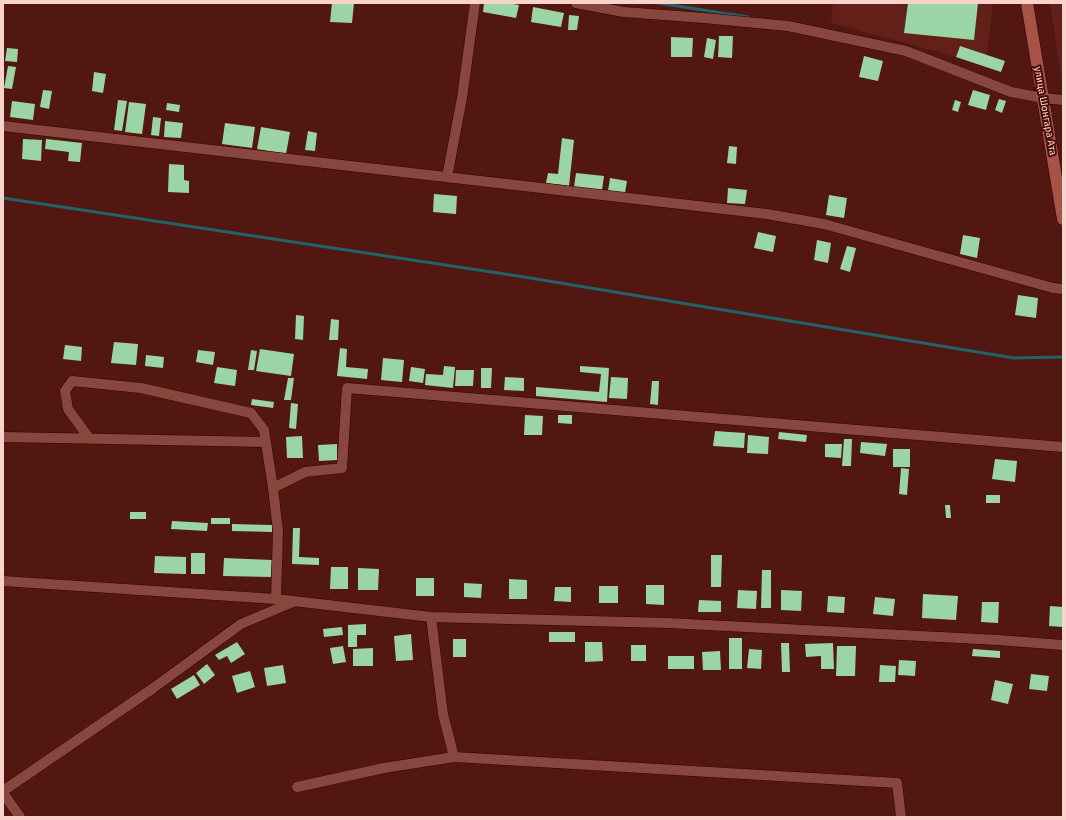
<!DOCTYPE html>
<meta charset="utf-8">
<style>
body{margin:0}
#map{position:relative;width:1066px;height:820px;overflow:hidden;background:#521711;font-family:"Fira Sans",sans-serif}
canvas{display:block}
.frame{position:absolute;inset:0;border:4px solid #f8d2cb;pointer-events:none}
</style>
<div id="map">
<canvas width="1066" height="820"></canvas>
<div class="frame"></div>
</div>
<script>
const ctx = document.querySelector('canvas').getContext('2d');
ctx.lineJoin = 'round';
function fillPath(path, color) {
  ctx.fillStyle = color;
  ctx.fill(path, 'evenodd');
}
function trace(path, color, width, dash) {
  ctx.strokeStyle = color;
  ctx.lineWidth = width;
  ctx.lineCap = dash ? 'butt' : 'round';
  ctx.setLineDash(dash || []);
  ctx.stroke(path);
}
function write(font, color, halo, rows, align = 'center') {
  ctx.font = font + ' "Fira Sans",sans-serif';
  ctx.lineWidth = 4;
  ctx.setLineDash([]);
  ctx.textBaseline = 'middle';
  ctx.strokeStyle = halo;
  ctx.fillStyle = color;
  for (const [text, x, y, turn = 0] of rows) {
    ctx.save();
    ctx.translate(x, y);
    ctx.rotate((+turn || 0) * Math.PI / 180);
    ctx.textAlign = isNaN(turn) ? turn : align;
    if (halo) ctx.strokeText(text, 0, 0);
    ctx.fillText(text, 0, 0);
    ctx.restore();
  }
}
const built = new Path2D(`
 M833,3H993L986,65L831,23Z
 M1050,3H1063V87Z`);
const stream = new Path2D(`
 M658,3L748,17
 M3,198L518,276L1014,358L1063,357`);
const building = new Path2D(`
 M332,3H354L352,23L330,22Z
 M484,3H507L519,5L516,18L483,12Z
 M908,3H978L974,40L904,33Z
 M533,7L564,13L561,27L531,22Z
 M569,15L579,16L577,30H568Z
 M719,36H733L732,58L718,57Z
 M671,37L693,38L692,57H671Z
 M707,38L716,40L713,59L704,57Z
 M960,46L1005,61L1001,72L956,57Z
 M7,48L18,49L17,62L5,61Z
 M864,56L883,61L878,81L859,77Z
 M8,66L16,67L12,89L4,88Z
 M94,72L106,74L103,93L92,91Z
 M43,90L52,91L49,109L40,107Z
 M973,90L990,95L986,110L968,105Z
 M999,99L1006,101L1002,113L995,110Z
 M118,100L127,101L122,131L114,130Z
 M955,100L961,102L958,112L952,110Z
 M12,101L35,104L33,120L10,117Z
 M129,102L146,104L142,134L125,132Z
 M167,103L180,105L179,112L166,110Z
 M153,117L161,118L159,136L151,135Z
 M165,121L183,123L181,138L164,137Z
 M225,123L255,127L252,148L222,144Z
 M261,127L290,132L286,154L257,149Z
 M308,131L317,133L315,151L305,150Z
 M562,138L574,140L569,186L546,183L548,173L558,174Z
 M23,139L42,140L41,161L22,159Z
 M46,139L82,143L80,162L68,161L69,152L45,149Z
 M729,146L737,147L736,164L727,163Z
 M169,164L184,165V180L189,181V193L168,192Z
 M576,173L604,176L602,190L574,187Z
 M610,178L627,181L625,193L608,191Z
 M728,188L747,190L745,204L727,203Z
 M434,194L457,196L456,214L433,212Z
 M829,195L847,198L844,218L826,215Z
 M758,232L776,236L773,252L754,248Z
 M963,235L980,238L977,258L960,254Z
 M817,240L831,243L828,263L814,260Z
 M847,246L856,248L850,272L840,269Z
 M1018,295L1038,298L1036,318L1015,315Z
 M296,315L304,316L303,340L295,339Z
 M331,319L339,320L338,340H329Z
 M114,342L138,344L136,365L111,363Z
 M65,345L82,347L81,361L63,359Z
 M340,348L347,349L346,367L368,369L367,379L337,376Z
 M260,349L294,354L291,376L256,371Z
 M198,350L215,352L213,365L196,362Z
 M251,350L257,351L254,370H248Z
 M146,355L164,357L163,368L145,366Z
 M383,358L404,360L402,382L381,380Z
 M444,366L455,367L453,388L425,385L426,374L443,375Z
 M580,366L609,368L607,402L536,396V387L599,392L601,374L580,372Z
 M217,367L237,370L235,386L214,383Z
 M411,367L425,369L423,383L409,381Z
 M481,368H492L491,388H481Z
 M456,370H474L473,386H455Z
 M505,377L524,378V391L504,390Z
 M611,377L628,378L627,399L609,398Z
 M288,378H294L291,400H284Z
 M652,381H659L658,405L650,404Z
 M252,399L274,402L273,408L251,405Z
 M291,403L298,404L296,429L289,428Z
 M525,415L543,416L542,435H524Z
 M558,415H572V424L558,423Z
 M715,431L745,433L744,448L713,446Z
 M779,432L807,435L806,442L778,439Z
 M748,435L769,437L768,454L747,453Z
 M302,436L303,458H287L286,437Z
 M844,439H852L851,466H842Z
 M861,442L887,444L885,456L860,453Z
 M337,444V460L319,461L318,445Z
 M825,444H842L841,458L825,457Z
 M893,449H910V467H893Z
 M995,459L1017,461L1015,482L992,479Z
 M901,468L909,469L907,495L899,494Z
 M986,495H1000V503H986Z
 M945,505H950L951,518H946Z
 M130,512H146V519H130Z
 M211,518H230V524H211Z
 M172,521L208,523L207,531L171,529Z
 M232,524L272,525V532L232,531Z
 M293,528H300L299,557L319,558V565L292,564Z
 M191,553H205V574H191Z
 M711,555H722L721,587H711Z
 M155,556L186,557V574L154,573Z
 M224,558L272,560L271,577L223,576Z
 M331,567H348V589H330Z
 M358,568L379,569L378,590H358Z
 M762,570H771V608H761Z
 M416,578H434V596H416Z
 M509,579L527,580V599H509Z
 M464,583L482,584L481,598L464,597Z
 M646,585H664V605L646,604Z
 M599,586H618V603H599Z
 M555,587H571V602L554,601Z
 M738,590L757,591L756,609L737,608Z
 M781,590L802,591L801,611L781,610Z
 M923,594L958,596L956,620L922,618Z
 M828,596L845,597L844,613L827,612Z
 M875,597L895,599L893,616L873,614Z
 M699,600L721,601V612H698Z
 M982,602H999L998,623L981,622Z
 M1050,606L1063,607V627L1049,626Z
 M366,624V635H357V647H348V625Z
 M342,627L343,635L324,637L323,629Z
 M549,632H575V642H549Z
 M411,634L413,660L396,661L394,636Z
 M729,638H742V669H729Z
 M453,639H466V657H453Z
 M237,642L245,654L231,663L227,656L219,660L215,655Z
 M585,642H602L603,661L585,662Z
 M781,643H789L790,672H782Z
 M833,643L834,669H821V656L806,657L805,644Z
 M631,645H646V661H631Z
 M343,646L346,662L333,664L330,648Z
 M837,646H856L855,676H836Z
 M373,648V666H353V649Z
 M749,649L762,650L761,669L747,668Z
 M973,649L1000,651V658L972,656Z
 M720,651L721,670H703L702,652Z
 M668,656H694V669H668Z
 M899,660L916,661L915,676L898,675Z
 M207,664L215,675L204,684L196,673Z
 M283,665L286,683L267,686L264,668Z
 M880,665L896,666L895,682H879Z
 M250,671L255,687L237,693L232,676Z
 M1031,674L1049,676L1047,691L1029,689Z
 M194,675L200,685L177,699L171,689Z
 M995,680L1013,684L1008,704L991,700Z`);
const street = new Path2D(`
 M576,3L624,12L704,18L788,26L906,51L1011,92L1043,98L1063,100
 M3,126L767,214L824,224L1053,288L1063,289
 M447,177L462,98L475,3
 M3,437L266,442
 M89,438L68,409L65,391L72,381L141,388L251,413L264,430L273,488L278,531L276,599
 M273,488L305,472L342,468L347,388L1063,447
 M3,581L276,599L431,617L668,623L998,640L1063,645
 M431,617L443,714L454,757
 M297,787L384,768L454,757L897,783L901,817
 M3,791L152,689L241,624L293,602
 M3,793L20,817`);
const secondary = new Path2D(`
 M1027,3L1063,219`);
const streetNames = [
 ["улица Шонгара Ата",1045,111,80]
];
fillPath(built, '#622019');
trace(stream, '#20636d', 3);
fillPath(building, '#9bd4a5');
trace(street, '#340000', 11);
trace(secondary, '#340000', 13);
trace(street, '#87473e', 10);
trace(secondary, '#a75246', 12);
write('10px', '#f8d2cb', '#460c07', streetNames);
</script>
